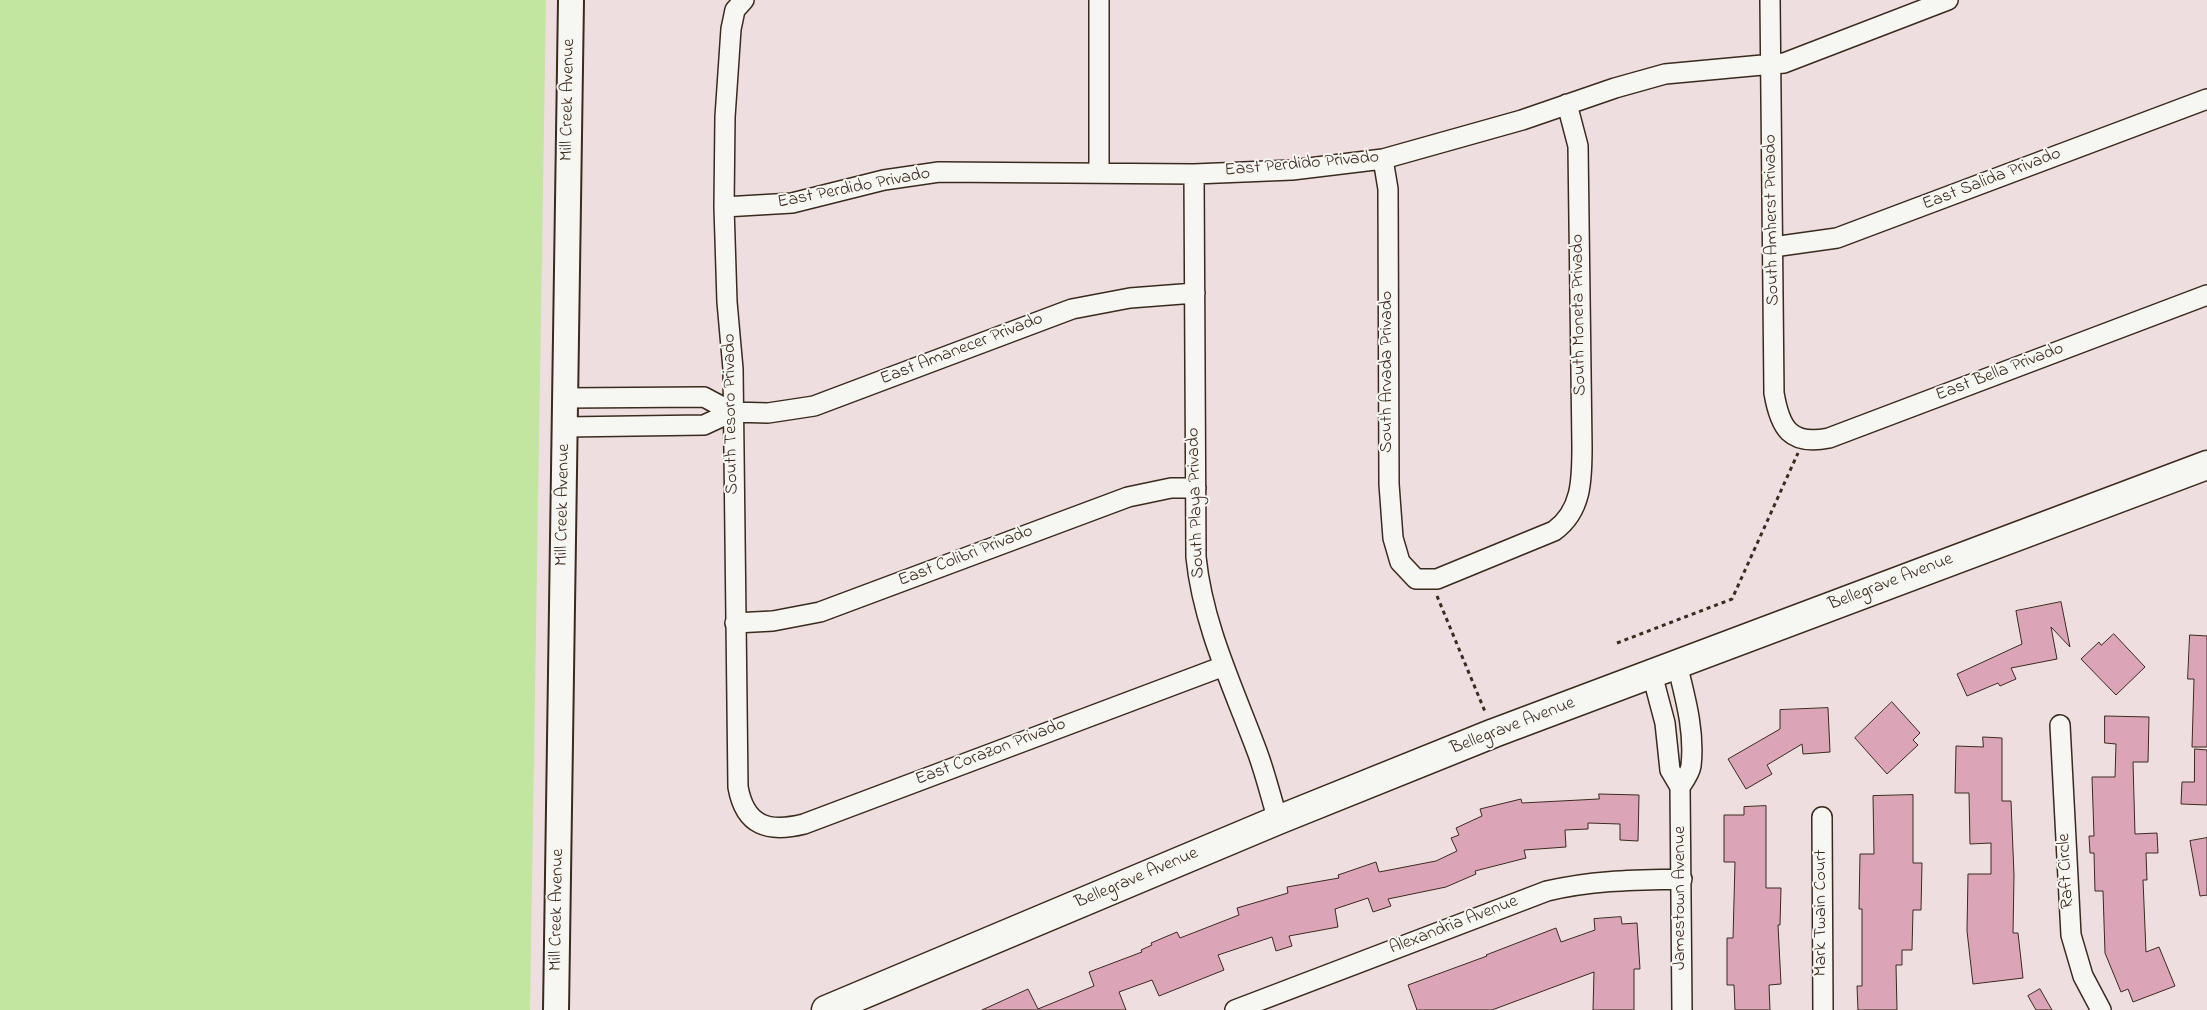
<!DOCTYPE html>
<style>
body{margin:0}
canvas{display:block;background:#eedee0}
</style>
<canvas width="2207" height="1010"></canvas>
<script>
const ctx = document.querySelector('canvas').getContext('2d');
ctx.lineJoin = 'round';
function fillPath(path, color) {
  ctx.fillStyle = color;
  ctx.fill(path, 'evenodd');
}
function trace(path, color, width, dash) {
  ctx.strokeStyle = color;
  ctx.lineWidth = width;
  ctx.lineCap = dash ? 'butt' : 'round';
  ctx.setLineDash(dash || []);
  ctx.stroke(path);
}
function write(font, color, halo, rows, align = 'center') {
  ctx.font = font + ' "Indie Flower",sans-serif';
  ctx.lineWidth = 4;
  ctx.setLineDash([]);
  ctx.textBaseline = 'middle';
  ctx.strokeStyle = halo;
  ctx.fillStyle = color;
  for (const [text, x, y, turn = 0] of rows) {
    ctx.save();
    ctx.translate(x, y);
    ctx.rotate((+turn || 0) * Math.PI / 180);
    ctx.textAlign = isNaN(turn) ? turn : align;
    if (halo) ctx.strokeText(text, 0, 0);
    ctx.fillText(text, 0, 0);
    ctx.restore();
  }
}
const green = new Path2D(`
 M0,0H546L530,1010H0Z`);
const building = new Path2D(`
 M2061,602L2070,647L2051,627L2057,659L2011,668L2016,679L2000,686L1998,683L1967,696L1957,674L2022,644L2016,611Z
 M2114,634L2145,667L2116,695L2081,659L2099,642L2101,645Z
 M2190,635L2207,636V747H2192L2194,679H2188Z
 M1892,702L1920,733L1913,740L1918,745L1887,774L1855,738Z
 M1828,708L1830,752L1803,754L1802,744L1767,765L1772,774L1746,789L1728,759L1780,729V710Z
 M2105,716L2149,717L2148,762H2133L2135,834L2157,833L2158,853H2146L2147,880H2143L2146,952L2159,947L2175,986L2133,1002L2128,989L2121,992L2105,953L2103,891H2095L2094,853H2090L2089,836H2094L2092,777H2115L2116,744L2105,743Z
 M1983,737L2002,738V801H2011L2014,875L2013,933H2018L2023,978L1973,984L1967,931L1968,874H1991V843L1970,844L1969,793H1955L1956,746L1983,747Z
 M2195,749L2207,750V805L2181,804L2182,782H2194Z
 M1599,794L1639,795L1638,841L1620,840V824L1588,823V829L1565,830L1566,847L1524,850L1526,858L1475,871L1476,874L1446,887L1388,899L1391,906L1373,912L1368,898L1335,909L1338,927L1289,936L1292,946L1276,951L1272,937L1218,955L1224,970L1159,996L1152,980L1119,992L1126,1010H982L1028,989L1038,1009L1094,986L1089,972L1142,952L1141,950L1152,945L1151,943L1177,932L1180,938L1239,915L1237,908L1288,893L1287,887L1339,878L1338,875L1376,862L1379,872L1436,861L1457,851L1451,838L1459,835L1456,828L1482,816L1480,809L1521,799L1522,803L1599,799Z
 M1913,795V863H1922L1921,910H1913L1912,950H1902V965H1896L1897,1010H1858L1857,986H1862V909H1859L1860,854H1874L1873,796Z
 M1766,806V888H1781L1780,925H1778L1781,984L1769,985L1770,1010H1735L1734,985H1727V938H1733L1735,862H1724V815H1744V807Z
 M2207,838V895L2200,896L2190,841Z
 M1621,917L1622,924L1637,923L1640,969H1634V1010H1593L1594,972L1492,1010H1417L1408,985L1487,956L1486,955L1556,928L1561,942L1595,930L1594,919Z
 M2040,989L2052,1010H2036L2028,996Z`);
const path = new Path2D(`
 M1437,596L1486,714
 M1617,643L1732,599L1798,453`);
const minor = new Path2D(`
 M744,0L735,10L731,29L725,117L724,207L727,302L733,369L738,787C745,826 768,833 804,824L1224,666
 M1770,0L1774,393C1780,428 1790,446 1829,438L2207,295
 M1383,159L1388,189L1389,484L1393,538L1400,562L1416,579H1437L1554,531C1582,511 1582,479 1582,447L1578,146L1567,104
 M1099,173V0
 M1194,174L1196,557C1203,626 1234,689 1258,754C1266,776 1271,798 1278,820
 M724,207L792,203L884,180L939,172L1194,174L1292,170L1383,159L1522,120L1615,88L1665,74L1784,63L1948,0
 M1773,247L1837,238L2207,99
 M732,412L768,413L814,406L1072,309L1130,298L1195,293
 M565,427L704,425L732,412L704,397L565,398
 M735,623L773,621L820,612L1128,497L1171,488H1196
 M1677,664C1685,697 1695,731 1691,766C1690,773 1684,781 1680,787
 M1652,674L1665,723L1670,770L1680,787L1682,1010
 M2060,725L2071,935L2083,976L2101,1010
 M1822,817L1823,1010
 M1235,1010L1547,891C1594,880 1635,880 1682,879`);
const tertiary = new Path2D(`
 M556,1010L571,0`);
const secondary = new Path2D(`
 M826,1010L1278,820L1494,733L2207,465`);
const streetNames = [
 ["Mill Creek Avenue",569,100,-89],
 ["East Perdido Privado",1302,165,-5],
 ["East Salida Privado",1992,180,-21],
 ["East Perdido Privado",854,189,-11],
 ["South Amherst Privado",1773,220,-91],
 ["South Moneta Privado",1580,315,-91],
 ["East Amanecer Privado",962,350,-21],
 ["South Arvada Privado",1388,372,-90],
 ["East Bella Privado",2000,373,-21],
 ["South Tesoro Privado",732,414,-91],
 ["South Playa Privado",1197,503,-92],
 ["Mill Creek Avenue",564,505,-89],
 ["East Colibri Privado",966,557,-21],
 ["Bellegrave Avenue",1891,583,-21],
 ["Bellegrave Avenue",1513,727,-21],
 ["East Corazon Privado",991,753,-21],
 ["Raft Circle",2067,871,-93],
 ["Bellegrave Avenue",1137,879,-23],
 ["Jamestown Avenue",1681,898,-90],
 ["Mill Creek Avenue",558,910,-89],
 ["Mark Twain Court",1822,913,-90],
 ["Alexandria Avenue",1454,926,-21]
];
fillPath(green, '#c2e6a0');
fillPath(building, '#dca5b7');
trace(building, '#3b2a1e', 1);
trace(minor, '#3b2a1e', 22);
trace(tertiary, '#3b2a1e', 28);
trace(secondary, '#3b2a1e', 31);
trace(path, '#3b2a1e', 3, [4, 4]);
trace(minor, '#f6f6f2', 19);
trace(tertiary, '#f6f6f2', 24);
trace(secondary, '#f6f6f2', 28);
write('18px', '#3b2a1e', '#f6f6f2', streetNames);
</script>
